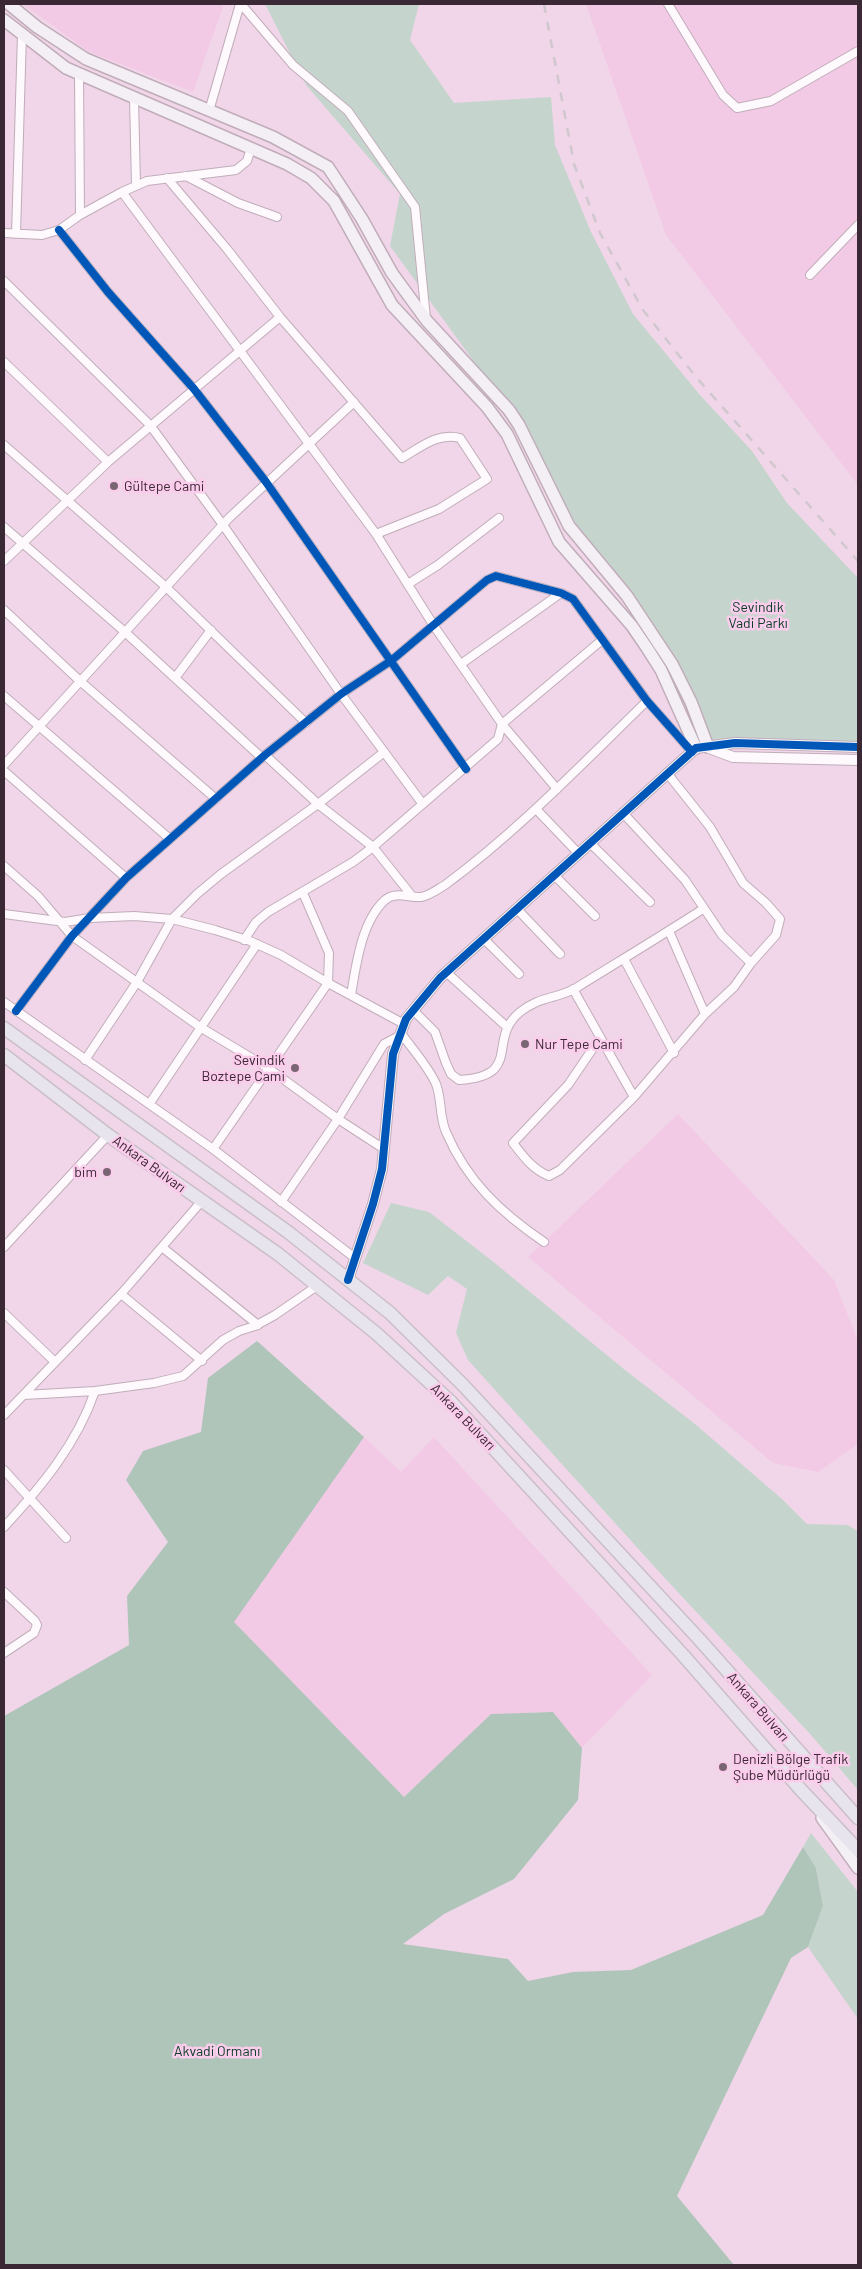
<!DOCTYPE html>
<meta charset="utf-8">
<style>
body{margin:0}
#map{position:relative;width:862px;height:2269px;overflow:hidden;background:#f0d6e8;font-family:Barlow,sans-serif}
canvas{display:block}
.frame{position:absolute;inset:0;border:5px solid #3a2835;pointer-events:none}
</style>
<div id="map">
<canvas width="862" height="2269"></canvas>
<div class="frame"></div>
</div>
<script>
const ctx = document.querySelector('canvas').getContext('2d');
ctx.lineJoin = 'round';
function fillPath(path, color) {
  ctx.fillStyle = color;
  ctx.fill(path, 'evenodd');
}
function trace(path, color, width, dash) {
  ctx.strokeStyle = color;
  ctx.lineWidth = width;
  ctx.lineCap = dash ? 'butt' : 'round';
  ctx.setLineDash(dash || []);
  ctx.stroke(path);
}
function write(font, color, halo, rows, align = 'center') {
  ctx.font = font + ' Barlow,sans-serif';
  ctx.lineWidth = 5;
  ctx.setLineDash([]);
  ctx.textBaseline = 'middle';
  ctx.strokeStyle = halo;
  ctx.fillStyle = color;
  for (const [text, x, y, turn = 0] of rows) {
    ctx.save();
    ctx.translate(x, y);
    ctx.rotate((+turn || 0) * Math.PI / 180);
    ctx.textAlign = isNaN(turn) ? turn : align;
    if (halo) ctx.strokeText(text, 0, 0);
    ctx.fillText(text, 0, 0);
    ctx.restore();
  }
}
const built = new Path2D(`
 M23,4H224L193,92L89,52Z
 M586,4H858V485L666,235Z
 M678,1114L834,1280L858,1341V1444L818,1472L773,1463L528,1257Z
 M364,1437L401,1472L434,1437L652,1675L582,1748L553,1712L491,1714L404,1797L233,1622Z`);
const green = new Path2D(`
 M265,4H419L410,40L454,103L551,97L555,145L591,232L633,314L700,395L752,451L787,503L858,578V747H708L672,664L591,554L509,410L390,246L400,194L306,85Z
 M391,1203L429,1212L491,1260L625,1370L695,1424L782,1499L807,1524L847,1525L858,1531V1790L811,1735L661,1574L468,1360L456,1333L467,1289L448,1276L428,1295L363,1263Z
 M811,1833L858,1892V2019L808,1947L823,1906L816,1868L803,1847Z`);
const forest = new Path2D(`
 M257,1341L364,1437L234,1622L404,1797L491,1714L553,1712L582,1748L578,1800L514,1879L444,1914L403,1944L508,1959L528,1981L573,1972L631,1970L763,1915L803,1847L816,1868L823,1906L808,1947L791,1958L677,2196L734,2265H4V1716L129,1645L127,1596L168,1542L126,1480L143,1451L201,1432L208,1378Z`);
const minor = new Path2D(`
 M241,4L293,65L348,111L415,207L426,319
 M668,4L723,95L737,108L771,101L858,51
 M79,74L80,215
 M134,98L136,185
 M209,111L240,4
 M186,176L238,203L277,217
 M167,178L227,249L280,317L402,458C421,447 438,432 460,438L487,479L439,509L376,534
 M122,192L376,534L434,626L502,724L557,789
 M59,230L108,292L194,389L266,482L466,769
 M4,233L42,235L59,230L80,215L122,192L147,181L236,170L247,161L251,148
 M16,234L22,34
 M810,275L858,225
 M4,281L150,425L223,525L341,694L422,803
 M4,362L108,462
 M4,445L166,587L306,723
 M4,527L125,632L262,758
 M4,561L108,462L280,317
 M408,584L438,565L499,518
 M4,610L80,681L216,799
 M461,664L561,593
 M175,678L211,630
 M4,696L170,839
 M265,755L318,804L373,847L412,896
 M4,765L229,518L354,402
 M4,771L126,878
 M536,809L578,853
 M623,813L685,880L722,935L751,963
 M590,843L650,902
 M4,866L38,896L72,936L200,1027L268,1068L338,1119L384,1149
 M554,875L595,916
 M517,909L560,954
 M4,914L65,922L90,918L134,916L172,919L215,930L250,941L281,955L328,983L404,1024
 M669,931L705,1014
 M484,939L519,974
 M244,940L256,922L268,912L353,862L373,847L498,739L502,724L602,640
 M624,959L674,1053
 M446,972L507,1027
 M573,989L634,1097L560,1170L549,1176C533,1170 523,1156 513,1143L568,1085L600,1038
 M351,995C356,966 361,922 385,900C395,891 409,898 421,897C429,896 438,889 445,885C518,831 582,764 647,701
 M4,1002L213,1149L355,1258
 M413,1010L435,1032L446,1063L451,1074L459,1080C524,1076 486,1040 520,1012C540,996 557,999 576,988C618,962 661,936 703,909
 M16,1011L72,936L126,878L265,755L341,694L392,660L487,580L496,576L561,593L573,599L647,701L692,752
 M401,1033C412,1049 428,1066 436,1084C442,1099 439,1116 446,1132C467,1181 500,1212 544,1242
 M85,1060L137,982L172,919L197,894L221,874L318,804L383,753
 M634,1097L705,1014L734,987L751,963L776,935L780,919L766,903L743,883L710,827L667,773
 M150,1103L257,944
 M213,1149L328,983L329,953L303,893
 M281,1202L338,1119L384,1044L399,1036
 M4,1247L108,1135
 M162,1247L258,1325
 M121,1294L202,1361
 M4,1313L55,1362
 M24,1395L95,1391L154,1383L183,1376L223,1340L239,1331L255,1326L275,1315L317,1286
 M4,1415L121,1294L201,1202
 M4,1470L66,1538
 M4,1527C41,1487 77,1444 95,1391
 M4,1592L35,1621L37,1625L34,1633L4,1653`);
const tertiary = new Path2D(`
 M709,748L733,757L858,760
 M348,1280L373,1204L382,1169L393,1054L406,1019L440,978L696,748L735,743L858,747`);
const secondary = new Path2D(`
 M9,4L37,27L86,59L273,137L328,167L362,219L392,273L427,321L509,410L519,425L569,526L627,596L672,664L691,702L708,747
 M4,20L66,68L287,164L311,178L334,201L392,305L487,407L507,434L559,542L632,626L647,648L661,670L696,748
 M822,1818L858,1868`);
const primary = new Path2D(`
 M4,1028L288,1232L390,1313L463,1385L699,1639L858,1818
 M4,1055L108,1135L278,1254L377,1334L451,1402L683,1655L802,1791L858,1850`);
const rail = new Path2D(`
 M544,4L574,164L600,233L643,310L696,377L858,561`);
const cycleway = new Path2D(`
 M59,230L108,292L194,389L266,482L466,769
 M16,1011L72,936L126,878L265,755L341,694L392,660L487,580L496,576L561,593L573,599L647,701L692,752
 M348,1280L373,1204L382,1169L393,1054L406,1019L440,978L696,748L735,743L858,747`);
const markers = [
 [114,486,5,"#7a6574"],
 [525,1044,5,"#7a6574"],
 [295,1068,5,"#7a6574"],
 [107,1172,5,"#7a6574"],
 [723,1767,5,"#7a6574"]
];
const poiNames = [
 ["Gültepe Cami",124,486],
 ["Nur Tepe Cami",535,1044],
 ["Sevindik",285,1060,"right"],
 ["Boztepe Cami",285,1076,"right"],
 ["bim",97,1172,"right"],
 ["Denizli Bölge Trafik",733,1759],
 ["Şube Müdürlüğü",733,1775]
];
const parkNames = [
 ["Sevindik",758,607],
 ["Vadi Parkı",758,623],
 ["Akvadi Ormanı",217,2051]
];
const streetNames = [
 ["Ankara Bulvarı",149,1164,36],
 ["Ankara Bulvarı",463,1417,46],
 ["Ankara Bulvarı",758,1707,49]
];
fillPath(built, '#f3cae5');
fillPath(green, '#c5d5cd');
fillPath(forest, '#afc5ba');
trace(minor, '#c1adba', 10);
trace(tertiary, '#c1adba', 12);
trace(secondary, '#c1adba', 14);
trace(primary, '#cabec7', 15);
trace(minor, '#fdf9fc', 8);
trace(tertiary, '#fdf9fc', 10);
trace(secondary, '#f3eff5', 11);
trace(primary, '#e8e4ee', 12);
trace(rail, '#d0c8ce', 2.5, [9, 9]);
trace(cycleway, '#0057b8', 8);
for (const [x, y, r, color] of markers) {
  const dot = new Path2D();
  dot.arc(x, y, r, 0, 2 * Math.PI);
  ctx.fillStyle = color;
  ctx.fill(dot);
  trace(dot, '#fbcceb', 2);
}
write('14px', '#3a2835', '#fbcceb', poiNames, 'left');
write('14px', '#073b24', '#fbcceb', parkNames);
write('14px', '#3a2835', '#fbcceb', streetNames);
</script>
